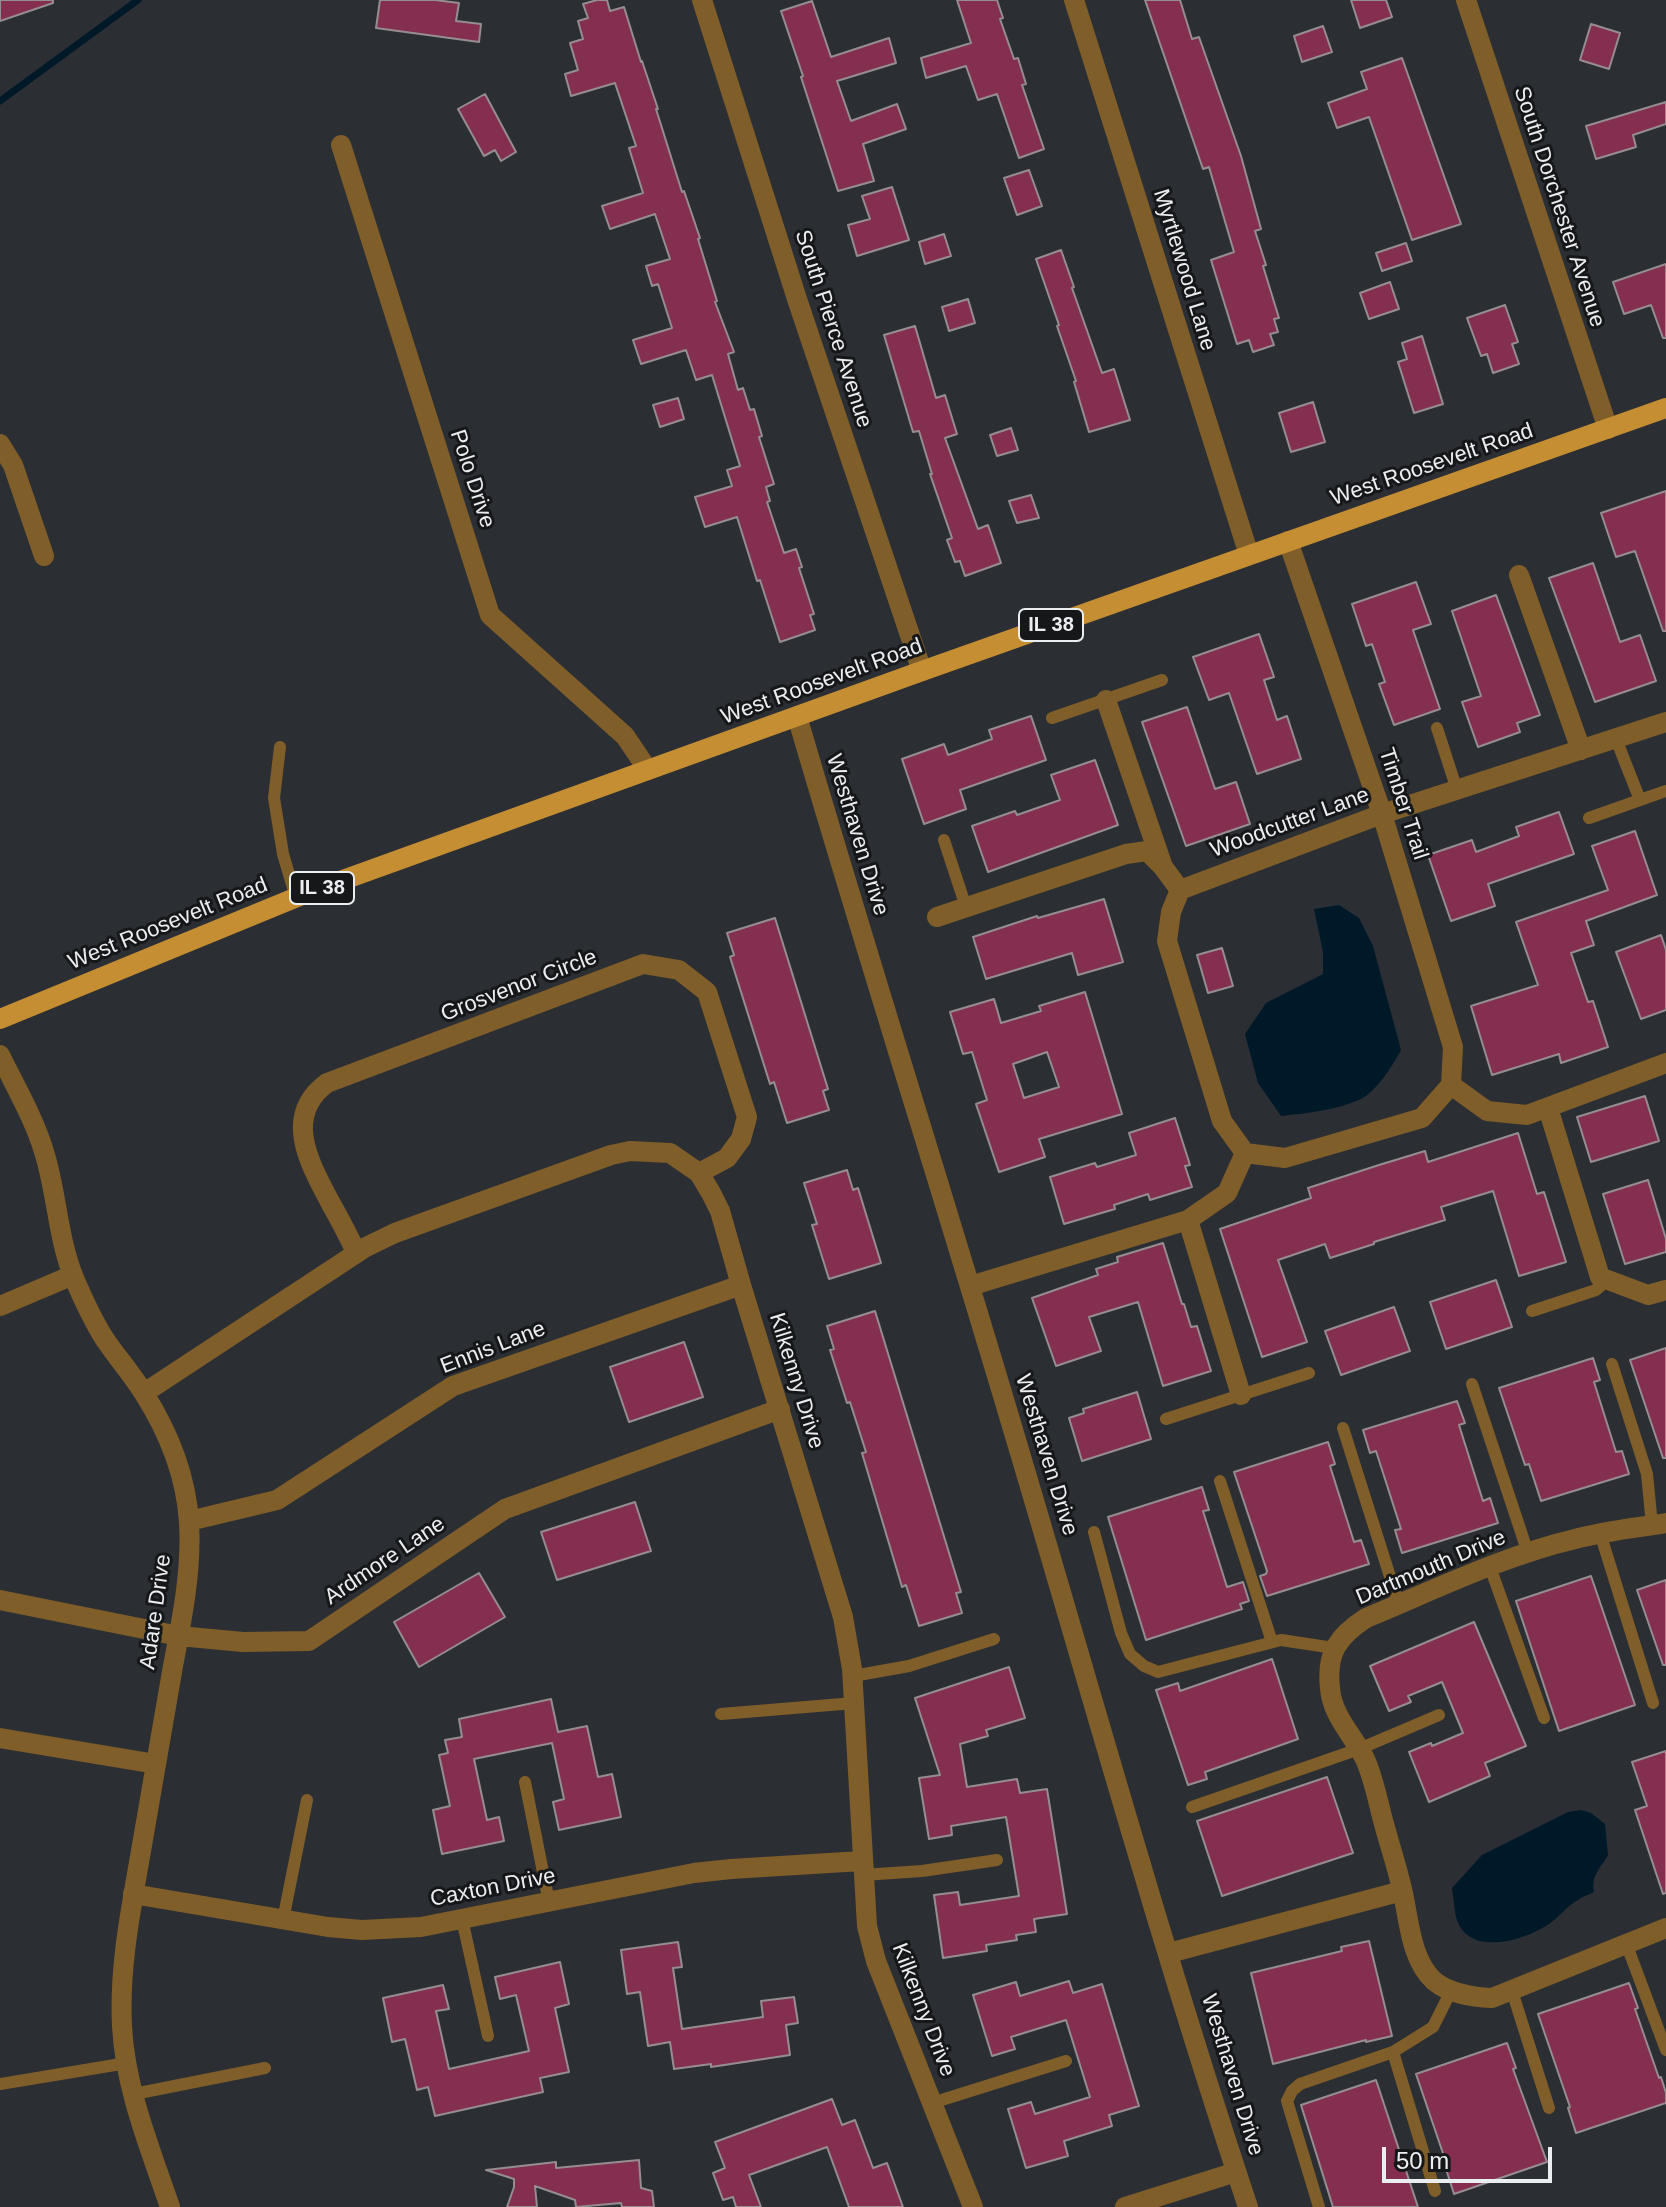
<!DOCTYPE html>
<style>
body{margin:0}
#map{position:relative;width:1666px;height:2207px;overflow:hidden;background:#2b2f34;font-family:Helvetica,sans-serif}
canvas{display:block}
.scale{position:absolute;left:1382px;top:2147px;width:170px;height:36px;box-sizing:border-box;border:4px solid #ebeef1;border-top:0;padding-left:10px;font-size:24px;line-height:28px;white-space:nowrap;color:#ebeef1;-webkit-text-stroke:6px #151719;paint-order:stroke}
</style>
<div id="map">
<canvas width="1666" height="2207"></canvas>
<div class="scale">50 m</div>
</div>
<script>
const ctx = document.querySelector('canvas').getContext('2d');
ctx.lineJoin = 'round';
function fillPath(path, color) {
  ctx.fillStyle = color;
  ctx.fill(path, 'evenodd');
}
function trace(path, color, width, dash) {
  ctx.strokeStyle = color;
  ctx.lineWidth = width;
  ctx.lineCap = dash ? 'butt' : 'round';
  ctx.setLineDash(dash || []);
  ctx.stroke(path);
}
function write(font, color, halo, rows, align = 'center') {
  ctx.font = font + ' Helvetica,sans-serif';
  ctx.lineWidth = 6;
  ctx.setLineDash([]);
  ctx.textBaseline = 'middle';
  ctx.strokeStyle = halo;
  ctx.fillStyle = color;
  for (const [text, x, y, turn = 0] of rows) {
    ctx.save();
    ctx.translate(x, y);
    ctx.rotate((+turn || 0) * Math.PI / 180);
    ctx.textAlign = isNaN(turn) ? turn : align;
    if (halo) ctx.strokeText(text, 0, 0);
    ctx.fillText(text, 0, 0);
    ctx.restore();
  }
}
const water = new Path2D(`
 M1339,905L1359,918L1373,946L1401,1050C1393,1065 1377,1091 1361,1099C1337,1110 1308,1113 1281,1116L1258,1083L1245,1034L1266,1003L1323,974V952L1314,909Z
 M1581,1810L1591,1813L1605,1824L1608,1855C1600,1869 1591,1875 1594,1892C1589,1895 1583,1896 1578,1900C1567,1906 1559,1917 1549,1924C1527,1939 1475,1956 1459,1925C1454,1916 1454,1899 1452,1888L1482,1855L1568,1812Z`);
const stream = new Path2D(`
 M0,101L138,0`);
const building = new Path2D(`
 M0,0H53V3L0,21Z
 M380,0H435L459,3L456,21L481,24L479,42L376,28Z
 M597,0H607L610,11L624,7L641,62L642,61L658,109H656L682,192L684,191L700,238L698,239L717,301L715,302L734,352L728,354L738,390L743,388L750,410L754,409L762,436L759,437L774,484L766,487L770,501L767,502L784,553L796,549L802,567L799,568L814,614L810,615L815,630L780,642L760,580L757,581L737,517L705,527L695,497L732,486L727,470L740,466L712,375L696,380L686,350L641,364L633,340L672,328L658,284L652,286L646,266L670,259L655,214L610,229L602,206L643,193L629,148L636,146L615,83L571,96L565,74L578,70L570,43L583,39L578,21L588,18L583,4Z
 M957,0H997L1003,18L1000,19L1014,59L1018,58L1026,84L1022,85L1044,149L1019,158L997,94L978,100L966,66L926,78L921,58L971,43Z
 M1145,0H1180L1192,39L1199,37L1241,156L1261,229L1255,231L1266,265L1263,266L1279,318L1274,319L1278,332L1270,334L1274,345L1253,352L1249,340L1237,344L1211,260L1234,252L1209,167L1203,169Z
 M1351,0H1386L1392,17L1360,28Z
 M812,1L831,57L889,38L896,63L837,81L851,121L897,104L906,129L863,144L874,181L838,191L801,77L803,76L781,11Z
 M1591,24L1620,33L1609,69L1580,60Z
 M1323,26L1332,52L1302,62L1294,36Z
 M1402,58L1461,224L1412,240L1369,117L1337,128L1328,103L1367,89L1361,72Z
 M485,94L516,152L501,161L495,150L484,156L458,109Z
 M1666,102V124L1633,135L1636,147L1596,159L1586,126Z
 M1029,170L1042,206L1017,215L1004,178Z
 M892,187L909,240L857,256L848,225L870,219L862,196Z
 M944,234L951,256L925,264L919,242Z
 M1406,243L1412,261L1382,271L1376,253Z
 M1061,250L1074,287L1072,288L1102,373L1114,369L1130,420L1089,432L1074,382L1076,381L1057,326L1059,325L1036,259Z
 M1666,264V338H1663L1651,305L1624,314L1613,282Z
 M1390,282L1399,309L1369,319L1360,293Z
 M968,299L975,323L949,331L942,307Z
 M1505,305L1518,342L1512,344L1519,364L1493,373L1487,354L1481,356L1467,318Z
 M915,326L936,398L945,395L957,434L945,438L978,529L988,525L1001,563L965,576L960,561L955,562L947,540L952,538L930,474H932L919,431L913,432L884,335Z
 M1422,336L1443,404L1414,413L1398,362L1407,359L1402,343Z
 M678,398L684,419L660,427L653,405Z
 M1313,402L1325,442L1291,452L1279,413Z
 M1011,428L1018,450L997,456L990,435Z
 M1666,491V631H1663L1635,551L1616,557L1601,513Z
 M1031,495L1039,518L1017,523L1009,501Z
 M1593,563L1620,642L1640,635L1656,681L1595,702L1549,578Z
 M1416,582L1431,624L1413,630L1440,709L1394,725L1379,684L1385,682L1372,644L1366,646L1352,604Z
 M1496,595L1540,715L1517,723L1520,732L1478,747L1462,702L1481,696L1452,611Z
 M1259,634L1274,677L1264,680L1277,720L1287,716L1301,759L1257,774L1229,693L1209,700L1193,657Z
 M1187,707L1215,789L1236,782L1250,824L1186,846L1142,722Z
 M1031,716L1046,760L960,790L966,809L924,824L902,759L944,744L948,755L992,739L989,730Z
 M1095,760L1118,825L988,872L972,826L1015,811L1017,815L1060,800L1051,775Z
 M1559,812L1574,854L1488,884L1495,906L1451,921L1428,855L1472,840L1476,852L1519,836L1516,827Z
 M1635,831L1657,895L1586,921L1594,945L1571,953L1588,1002L1593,1001L1608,1047L1561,1063L1559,1054L1492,1075L1471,1006L1538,985L1516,922L1608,890L1592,846Z
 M1104,899L1123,962L1078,975L1072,953L986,979L973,937L1037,916L1038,918Z
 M775,918L828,1089L823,1091L829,1110L787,1123L774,1082L770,1084L730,957L734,955L727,933Z
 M1661,935L1666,950V1010L1641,1019L1616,952Z
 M1222,948L1233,986L1208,993L1197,955Z
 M1085,992L1122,1114L1039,1139L1045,1157L999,1172L976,1104L987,1100L972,1052L963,1054L950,1012L994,999L1001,1023L1041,1011L1039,1006ZM1047,1052L1059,1087L1024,1098L1013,1064Z
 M1645,1096L1659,1141L1591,1162L1577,1117Z
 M1175,1118L1190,1165L1185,1166L1192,1187L1150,1200L1148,1194L1114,1205L1115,1209L1064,1224L1050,1177L1095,1163L1097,1167L1136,1155L1129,1133Z
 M1518,1133L1537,1194L1544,1192L1566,1262L1519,1276L1493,1191L1441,1207L1445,1220L1374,1242V1244L1330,1258L1325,1244L1278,1260L1307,1342L1262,1357L1220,1229L1311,1198L1308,1188L1379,1165L1425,1151L1428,1162Z
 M847,1170L853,1190L858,1188L881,1263L829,1279L812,1225L817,1224L804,1183Z
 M1648,1180L1666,1239V1252L1625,1264L1603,1194Z
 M1163,1243L1182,1304H1184L1191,1327L1197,1326L1211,1371L1163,1386L1138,1302L1089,1317L1101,1351L1056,1366L1032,1298L1098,1275L1096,1269L1118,1262L1117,1257Z
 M1496,1280L1512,1327L1446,1349L1430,1302Z
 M1394,1307L1410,1351L1341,1375L1325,1331Z
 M875,1311L961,1592L956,1593L962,1613L919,1626L906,1585L902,1587L862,1453L866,1452L850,1402L847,1403L830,1350L834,1349L827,1326Z
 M684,1342L703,1397L629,1422L610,1367Z
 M1666,1348V1458H1663L1630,1360Z
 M1593,1358L1600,1380L1594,1382L1616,1452L1622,1451L1629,1474L1541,1501L1529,1464L1525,1465L1499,1388Z
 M1137,1392L1151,1439L1082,1461L1069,1418L1084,1413L1083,1409Z
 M1457,1401L1465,1423L1459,1425L1483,1501L1490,1498L1498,1523L1402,1553L1395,1530L1401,1529L1376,1451L1370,1453L1363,1430Z
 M1328,1442L1335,1464L1330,1466L1354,1542L1361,1540L1369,1564L1267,1596L1260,1576L1266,1574L1267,1571L1234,1472Z
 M1202,1487L1209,1510L1203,1511L1227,1587L1243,1582L1249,1601L1240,1604L1242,1609L1146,1640L1108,1517Z
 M635,1502L651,1551L557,1580L541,1532Z
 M479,1573L505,1617L419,1667L394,1622Z
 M1591,1576L1635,1705L1559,1731L1516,1601Z
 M1666,1580V1665H1663L1637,1590Z
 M1474,1622L1526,1746L1485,1763L1490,1776L1429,1802L1409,1752L1431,1743L1432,1746L1463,1733L1442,1682L1408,1696L1411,1702L1389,1711L1370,1666Z
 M1272,1659L1298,1739L1205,1772L1207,1779L1188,1785L1156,1690L1178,1683L1180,1691Z
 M1009,1667L1025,1718L986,1730L988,1736L960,1744L967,1787L1017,1779L1020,1793L1047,1789L1067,1914L1034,1919L1036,1932L1016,1935L1017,1940L986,1945L987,1951L943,1958L934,1895L958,1892L960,1905L1019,1896L1006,1817L951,1826L952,1835L929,1839L919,1778L940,1775L915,1698Z
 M551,1699L558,1732L587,1726L598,1777L612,1774L621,1817L559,1830L553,1802L564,1799L552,1743L474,1759L487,1820L499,1817L504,1841L442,1854L433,1810L450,1806L439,1755L448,1753L445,1740L462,1737L459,1719Z
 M1666,1751V1893L1663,1894L1635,1810L1647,1806L1632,1762Z
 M1327,1777L1353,1853L1222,1896L1197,1821Z
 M1369,1941L1392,2036L1366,2042V2040L1273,2064L1251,1973L1342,1951L1341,1947Z
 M678,1942L682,1967L673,1968L682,2029L763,2017L761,2001L794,1997L798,2023L786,2025L790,2055L711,2067V2064L674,2069L670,2042L648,2046L640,1992L627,1994L621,1950Z
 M560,1962L569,2004L555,2008L569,2072L540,2078L543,2092L435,2116L428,2087L417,2090L405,2039L392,2042L383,1998L443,1985L449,2009L436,2011L449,2069L529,2051L516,1995L500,1999L495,1977Z
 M1069,1981L1073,1993L1102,1984L1139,2106L1109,2115L1112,2126L1064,2141L1068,2156L1026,2168L1008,2109L1031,2102L1035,2114L1090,2097L1066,2020L1011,2037L1015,2049L992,2056L973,1995L1016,1982L1020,1996Z
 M1629,1983L1638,2008L1635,2009L1659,2078L1661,2077L1666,2093V2103L1576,2133L1568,2108L1570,2107L1538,2014Z
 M1507,2043L1516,2068L1513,2069L1547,2162L1454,2194L1446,2169L1448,2168L1416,2074Z
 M1376,2080L1418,2207H1333L1301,2105Z
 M832,2099L842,2125L855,2120L873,2168L887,2163L903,2207H849L827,2147L749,2175L761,2207H736L733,2197L723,2200L713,2173L725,2168L715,2142Z
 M639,2160L641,2188L652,2191L654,2207H622L621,2203L576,2207L575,2200L535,2186L537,2207H507L514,2187V2179L486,2170L556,2162V2168Z`);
const lane = new Path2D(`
 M1052,718L1162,680
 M1437,728L1457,790
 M280,747L274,798L283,854L296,898
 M1640,800L1666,791
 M1589,818L1640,800L1616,739
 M944,840L966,907
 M1532,1311L1596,1290L1608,1280
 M1612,1364L1647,1474L1652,1525
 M1472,1384L1528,1553
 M1166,1419L1309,1373
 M1343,1428L1399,1605
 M1220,1481L1272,1642
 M1094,1532L1121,1633L1130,1654L1144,1666L1158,1672L1281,1640L1334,1648
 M1600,1533L1653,1703
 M1490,1567L1544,1718
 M853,1676L909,1666L994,1639
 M721,1714L854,1703
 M525,1782L549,1902
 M1192,1807L1359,1749L1439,1715
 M863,1875L922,1871L997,1860
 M462,1919L488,2036
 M283,1920L307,1800
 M1626,1943L1666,2050
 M1512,1991L1549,2108
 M1393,2052L1435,2191
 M0,2084L127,2063
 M134,2094L265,2068
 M932,2103L1066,2061
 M1319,2207L1287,2101L1292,2091L1300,2084L1393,2052L1433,2027L1451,1991`);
const street = new Path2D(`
 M702,0L797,299L922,671
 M1074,0L1249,555
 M1466,0L1608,429
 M341,145L490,615L625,736L648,770
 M0,444L13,465L44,556
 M1519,575L1581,750
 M1106,700L1163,867L1180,890L1382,814L1666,722
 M797,716C868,959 945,1200 1017,1443C1093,1698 1164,1955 1248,2207
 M1180,890L1171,912L1167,941L1222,1121L1245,1153L1285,1158L1422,1118L1451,1085L1453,1047L1382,814L1288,541
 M937,917L1126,854L1147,851L1163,867
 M0,1055C16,1088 35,1120 45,1155C57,1195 58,1239 74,1278C83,1299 92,1319 104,1338C116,1356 131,1373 143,1392C168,1431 186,1475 189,1522C192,1570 182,1619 173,1666C162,1728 152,1790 141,1851C131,1909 119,1967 122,2026C125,2088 150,2148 170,2207
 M1451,1085L1487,1111L1527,1115L1666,1063
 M1548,1108L1600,1277L1648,1295L1666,1290
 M356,1252C348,1235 339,1218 330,1202C310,1164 282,1116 327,1083L643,964L679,970L707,992L747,1117L741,1139L727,1158L699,1173
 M970,1286L1188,1220
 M0,1306L73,1275
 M144,1393L366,1247L395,1233L611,1155L630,1151L670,1153L699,1173L711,1193L720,1211L741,1285L843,1617L852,1669L867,1926L876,1961L973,2207
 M1241,1395L1188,1220L1227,1193L1245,1153
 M189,1521L277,1500L453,1386L741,1285
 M1666,1523C1635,1528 1605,1531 1575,1539C1503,1556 1434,1590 1366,1618C1338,1636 1326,1653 1330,1688C1332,1716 1353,1735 1365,1759C1374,1779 1378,1802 1384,1824C1390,1846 1397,1867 1402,1889C1409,1918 1410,1959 1434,1981C1450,1994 1472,1997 1492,1998L1666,1928
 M0,1600L179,1636L243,1642L309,1641L505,1509L780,1409
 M0,1738L156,1764
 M133,1894L328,1927L362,1930L421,1927L694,1873L731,1869L862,1861
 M1169,1953L1402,1891
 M1125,2207L1236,2172`);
const primary = new Path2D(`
 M0,1019L307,893L922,671L1666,408`);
const shields = [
 [1051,625,64],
 [322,888,64]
];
const shieldNames = [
 ["IL 38",1051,625],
 ["IL 38",322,888]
];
const streetNames = [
 ["South Dorchester Avenue",1559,207,72],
 ["Myrtlewood Lane",1184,270,73],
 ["South Pierce Avenue",833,329,72],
 ["West Roosevelt Road",1432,465,-19],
 ["Polo Drive",472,479,72],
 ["West Roosevelt Road",822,682,-20],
 ["Timber Trail",1403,804,72],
 ["Woodcutter Lane",1290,823,-20],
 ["Westhaven Drive",857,835,73],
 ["West Roosevelt Road",168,924,-22],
 ["Grosvenor Circle",519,986,-21],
 ["Ennis Lane",493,1348,-21],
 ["Kilkenny Drive",796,1381,73],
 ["Westhaven Drive",1046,1455,73],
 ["Ardmore Lane",385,1561,-34],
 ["Dartmouth Drive",1431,1568,-23],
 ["Adare Drive",156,1612,-82],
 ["Caxton Drive",493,1888,-11],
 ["Kilkenny Drive",923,2010,69],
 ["Westhaven Drive",1232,2075,73]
];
fillPath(water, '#001929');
trace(stream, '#001929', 7);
fillPath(building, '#842e50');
trace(building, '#958d8f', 2);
trace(lane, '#805e29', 12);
trace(street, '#805e29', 20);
trace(primary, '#c68e32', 20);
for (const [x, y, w] of shields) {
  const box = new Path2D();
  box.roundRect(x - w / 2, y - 16, w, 32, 6);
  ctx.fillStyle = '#151719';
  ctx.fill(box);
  trace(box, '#ebeef1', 2);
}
write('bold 20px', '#ebeef1', null, shieldNames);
write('22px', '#ebeef1', '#151719', streetNames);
</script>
